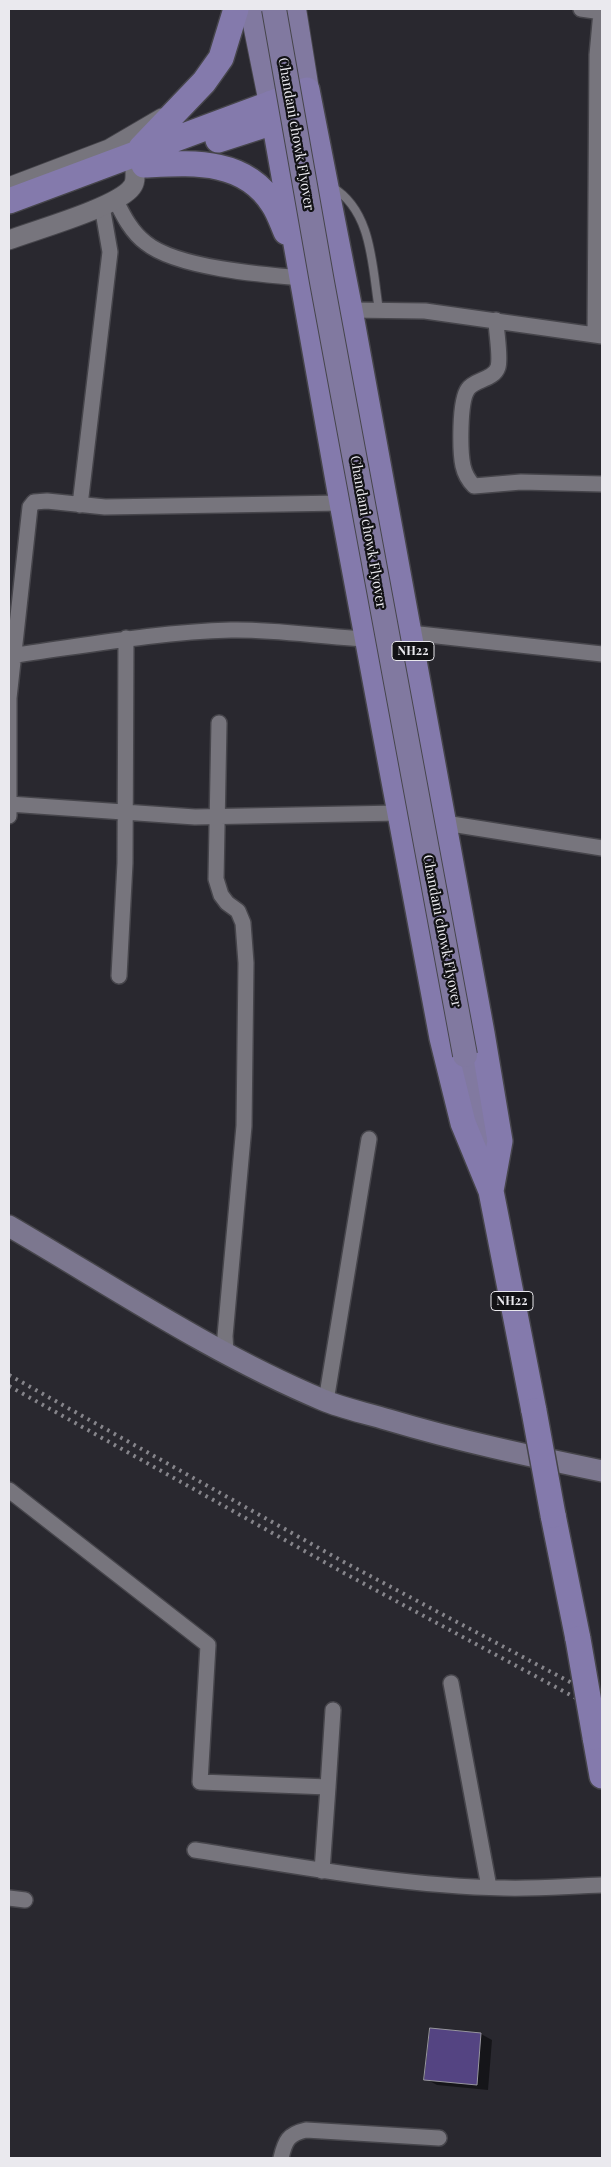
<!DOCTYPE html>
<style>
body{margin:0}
#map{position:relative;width:611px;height:2167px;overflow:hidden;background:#29282f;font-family:"Playfair Display",serif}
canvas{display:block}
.frame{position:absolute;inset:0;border:10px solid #eae9ee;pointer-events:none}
</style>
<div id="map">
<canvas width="611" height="2167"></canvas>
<div class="frame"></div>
</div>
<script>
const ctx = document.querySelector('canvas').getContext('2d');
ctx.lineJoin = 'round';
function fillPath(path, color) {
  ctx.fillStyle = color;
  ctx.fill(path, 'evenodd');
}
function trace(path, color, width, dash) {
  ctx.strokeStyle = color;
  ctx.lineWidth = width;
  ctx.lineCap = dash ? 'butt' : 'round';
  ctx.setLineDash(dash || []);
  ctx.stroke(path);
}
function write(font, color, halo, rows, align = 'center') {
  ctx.font = font + ' "Playfair Display",serif';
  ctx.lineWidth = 4.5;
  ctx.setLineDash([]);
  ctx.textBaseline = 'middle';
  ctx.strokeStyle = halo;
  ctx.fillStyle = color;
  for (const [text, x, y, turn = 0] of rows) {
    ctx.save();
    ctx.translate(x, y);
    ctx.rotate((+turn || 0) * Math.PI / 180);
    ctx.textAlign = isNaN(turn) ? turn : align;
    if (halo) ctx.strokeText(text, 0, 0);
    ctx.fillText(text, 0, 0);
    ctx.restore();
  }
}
const shadow = new Path2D(`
 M431,2029L481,2034L492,2040L488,2090L437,2085L426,2079Z`);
const building = new Path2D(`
 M430,2028L481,2033L477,2085L424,2080Z`);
const service = new Path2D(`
 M332,187C373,211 372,268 379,310`);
const minor = new Path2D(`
 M581,9L602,12
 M115,199C123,215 131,232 146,243C177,268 263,275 303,278
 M350,310L425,311L602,336
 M496,320C496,331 501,357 498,367C494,380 475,379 468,389C459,401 460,452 463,466C465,475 468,480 474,486L521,482L602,484
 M595,335L597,55L601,12
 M80,505L110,252L102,206
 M410,633L602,654
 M9,656C83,646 156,632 231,630C276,629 322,637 367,639
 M219,723L216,879L221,895L227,903L238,911L243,923L246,963L244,1126L225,1336L226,1353
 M9,804L195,817L399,813
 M9,816V698L30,507L34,502L47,501L105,507L342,503
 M445,823L602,848
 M119,976L125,863L126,638
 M326,1401L369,1139
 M9,1490L208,1645L200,1782L328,1787L333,1710
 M451,1683L489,1887
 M195,1850C297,1866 400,1886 504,1888C536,1889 569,1886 602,1885
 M322,1871L328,1787
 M9,1898L25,1900
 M281,2158C285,2141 288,2134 306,2130L439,2138`);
const tertiary = new Path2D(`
 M9,187L109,149L162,118
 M9,240C35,230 118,207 132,187C136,182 135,175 135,169`);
const secondary = new Path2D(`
 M9,1226C112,1286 213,1354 323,1400C344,1409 367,1413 389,1420C459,1441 530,1456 602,1471`);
const primary = new Path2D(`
 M252,9L271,103
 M294,9L307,90
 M465,1055L485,1159`);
const trunk = new Path2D(`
 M271,103L342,503L442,1038L463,1123L491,1191L534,1411
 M218,140L289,117
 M141,148L204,82L221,58L236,9
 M144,165C191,163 244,158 273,204C279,213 282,223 286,232
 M9,201L307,90L350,310L482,1033L500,1141L491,1191
 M553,1515L578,1639
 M595,1737L602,1776`);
const rail = new Path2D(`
 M9,1375L342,1561L602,1699
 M9,1386L344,1573L602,1712`);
const primaryBridge = new Path2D(`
 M274,9L322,282L465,1055`);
const trunkBridge = new Path2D(`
 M534,1411L553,1515
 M578,1639L595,1737`);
const shields = [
 [413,651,42],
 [512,1301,42]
];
const shieldNames = [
 ["NH22",413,651],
 ["NH22",512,1301]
];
const streetNames = [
 ["Chandani chowk Flyover",296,134,80],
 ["Chandani chowk Flyover",368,532,80],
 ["Chandani chowk Flyover",442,931,79]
];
fillPath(shadow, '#0007');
fillPath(building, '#544482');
trace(building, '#97969e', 1);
trace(service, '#46454b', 10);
trace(minor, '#46454b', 18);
trace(tertiary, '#46454b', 21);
trace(secondary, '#46454b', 24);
trace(primary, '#46454b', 26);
trace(trunk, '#46454b', 28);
trace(service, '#77757d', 8);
trace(minor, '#77757d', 15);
trace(tertiary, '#77757d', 19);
trace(secondary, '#7c778f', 21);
trace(primary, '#8179a0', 24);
trace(trunk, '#847aac', 25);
trace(rail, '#86858b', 4, [2.5, 5]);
trace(primaryBridge, '#46454b', 26, []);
trace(trunkBridge, '#46454b', 28, []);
trace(primaryBridge, '#8179a0', 24);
trace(trunkBridge, '#847aac', 25);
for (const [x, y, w] of shields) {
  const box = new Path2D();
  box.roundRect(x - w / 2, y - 9.5, w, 19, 4);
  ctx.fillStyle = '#121215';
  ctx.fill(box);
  trace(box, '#eae9ee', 1);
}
write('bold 12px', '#eae9ee', null, shieldNames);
write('14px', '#eae9ee', '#121215', streetNames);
</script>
